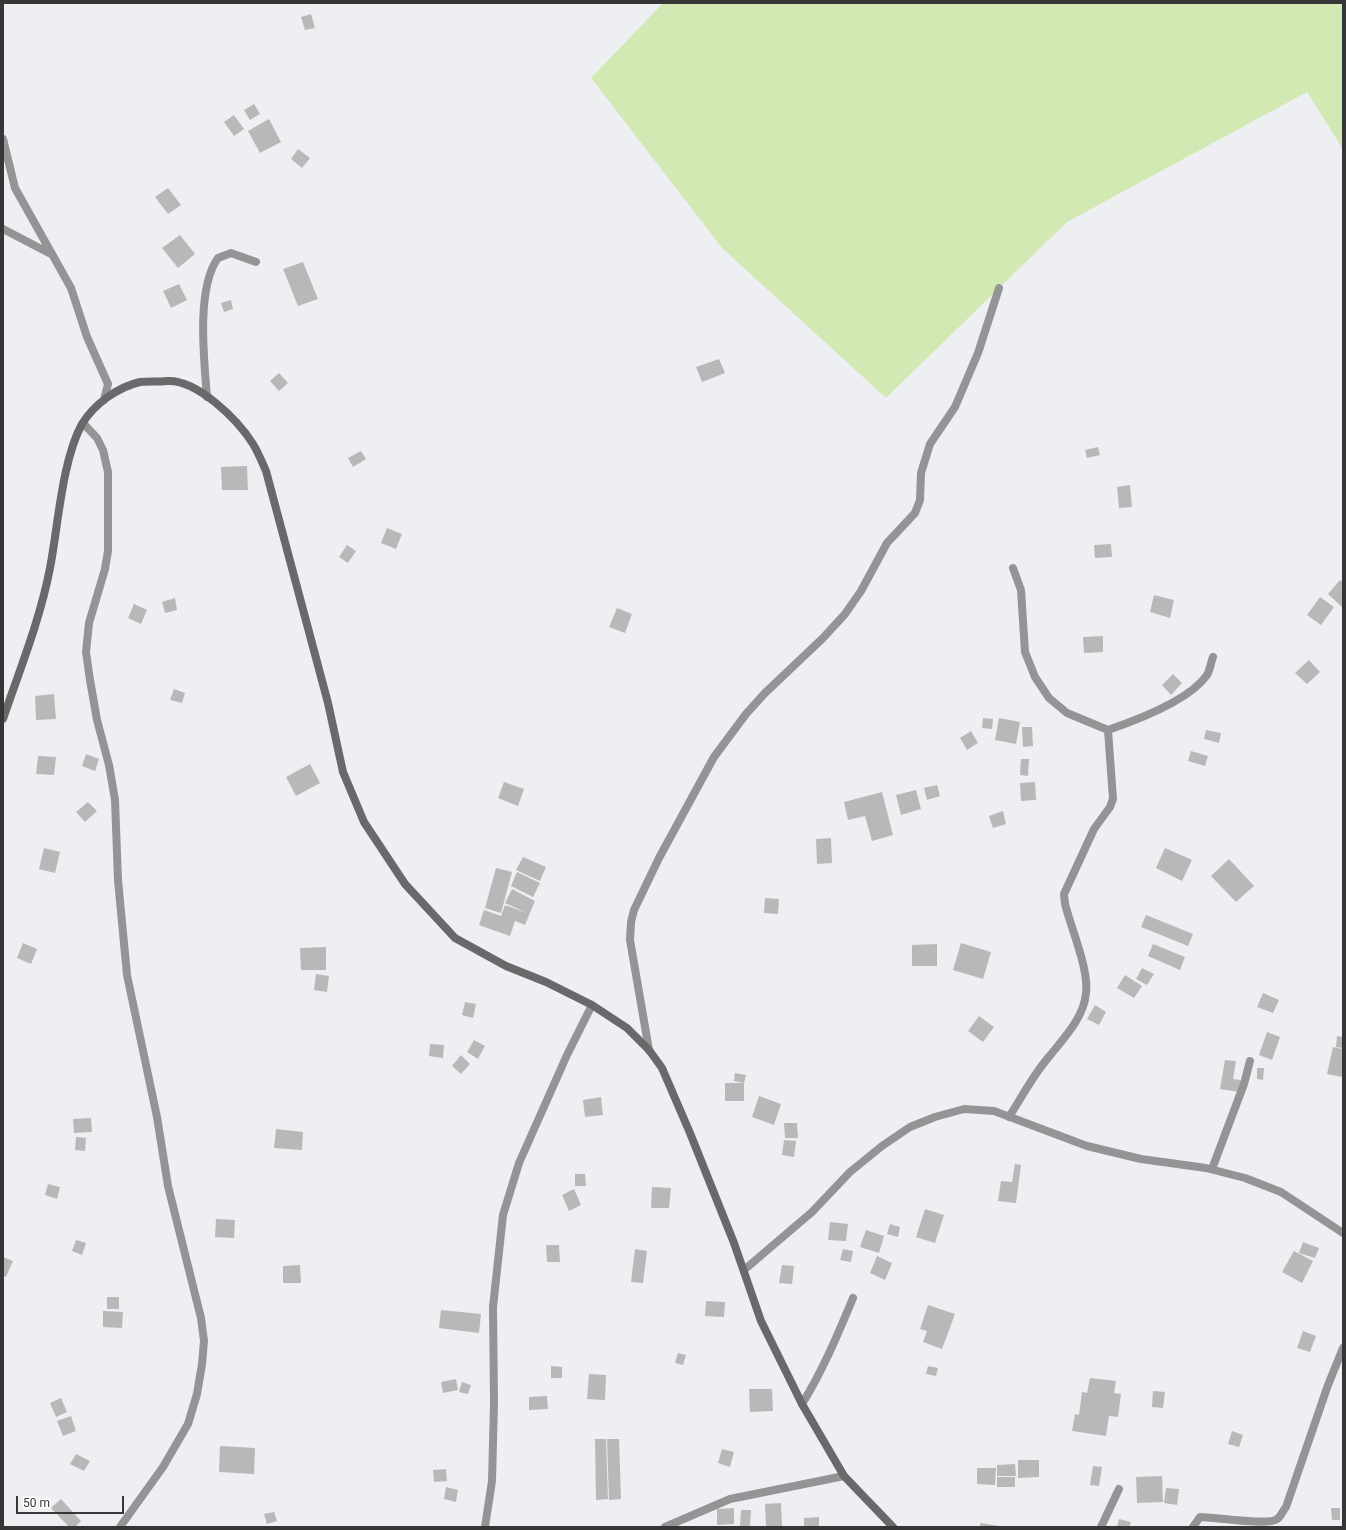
<!DOCTYPE html>
<style>
body{margin:0}
#map{position:relative;width:1346px;height:1530px;overflow:hidden;background:#eeeff2;font-family:Roboto,sans-serif}
canvas{display:block}
.frame{position:absolute;inset:0;border:4px solid #363637;pointer-events:none}
.scale{position:absolute;left:16px;top:1496px;width:108px;height:18px;box-sizing:border-box;border:2px solid #363637;border-top:0;padding-left:5px;font-size:12px;line-height:14px;white-space:nowrap;color:#363637;-webkit-text-stroke:3px #fff;paint-order:stroke}
</style>
<div id="map">
<canvas width="1346" height="1530"></canvas>
<div class="frame"></div>
<div class="scale">50 m</div>
</div>
<script>
const ctx = document.querySelector('canvas').getContext('2d');
ctx.lineJoin = 'round';
function fillPath(path, color) {
  ctx.fillStyle = color;
  ctx.fill(path, 'evenodd');
}
function trace(path, color, width, dash) {
  ctx.strokeStyle = color;
  ctx.lineWidth = width;
  ctx.lineCap = dash ? 'butt' : 'round';
  ctx.setLineDash(dash || []);
  ctx.stroke(path);
}
const green = new Path2D(`
 M663,3H1343V149L1307,92L1067,222L886,398L722,248L591,78Z`);
const building = new Path2D(`
 M311,14L315,28L305,30L301,17Z
 M254,104L260,114L250,120L244,110Z
 M234,115L244,129L234,136L224,122Z
 M269,119L281,142L260,153L248,131Z
 M298,149L310,158L302,168L291,159Z
 M168,188L181,205L168,214L155,197Z
 M180,235L195,254L178,268L162,248Z
 M303,262L318,299L298,306L283,269Z
 M179,284L187,300L171,308L163,291Z
 M231,300L233,309L224,312L221,303Z
 M719,359L725,373L702,382L696,367Z
 M279,373L288,383L279,391L270,381Z
 M1098,447L1100,455L1087,458L1085,450Z
 M361,451L366,459L353,467L348,458Z
 M247,466L248,490H222L221,467Z
 M1130,485L1132,507L1119,508L1117,487Z
 M387,528L402,534L396,549L381,543Z
 M1111,544L1112,557L1095,558L1094,545Z
 M347,545L356,551L348,563L339,557Z
 M1340,580L1343,583V608L1328,594Z
 M1154,595L1174,600L1170,618L1150,612Z
 M1320,597L1334,607L1321,625L1307,615Z
 M175,598L177,610L165,613L162,602Z
 M134,604L147,610L141,624L128,618Z
 M617,608L632,614L625,633L609,627Z
 M1103,636V652L1084,653L1083,637Z
 M1309,660L1320,672L1307,684L1295,673Z
 M1173,674L1182,683L1171,695L1162,685Z
 M174,689L185,693L182,703L170,700Z
 M54,694L56,719L36,720L35,696Z
 M983,718L993,719L992,729L982,728Z
 M999,718L1020,722L1016,744L995,740Z
 M1022,727H1032L1033,746L1023,747Z
 M1206,730L1221,733L1219,743L1204,739Z
 M971,731L978,743L967,750L960,738Z
 M1191,751L1208,756L1205,766L1188,761Z
 M86,754L99,759L95,771L82,766Z
 M38,756L56,757L54,775L36,774Z
 M1021,759H1029L1028,776L1020,775Z
 M310,764L320,783L296,796L286,777Z
 M504,782L524,789L518,806L498,798Z
 M1035,782L1036,800L1021,801L1020,783Z
 M937,785L940,796L927,800L924,788Z
 M916,790L921,809L901,815L896,795Z
 M882,792L893,835L872,841L865,816L848,820L844,802Z
 M88,802L97,811L85,822L76,812Z
 M1003,811L1006,824L993,828L989,816Z
 M831,838L832,863L817,864L816,839Z
 M44,848L60,852L55,873L39,869Z
 M1165,848L1192,860L1182,881L1156,868Z
 M523,857L546,867L540,881L516,870Z
 M1229,859L1254,886L1236,902L1211,876Z
 M496,868L512,872L501,913L485,908Z
 M517,872L540,883L533,897L511,886Z
 M512,889L535,901L525,925L515,921L510,936L479,925L484,910L501,916L505,905L527,913L505,903Z
 M765,898L779,899L778,914L764,913Z
 M1146,915L1193,934L1188,946L1141,927Z
 M23,943L37,949L31,964L17,958Z
 M961,943L991,952L983,979L953,970Z
 M937,944V966H912V945Z
 M1153,944L1185,957L1180,970L1148,956Z
 M326,947V970H301L300,948Z
 M1142,968L1154,974L1147,985L1136,979Z
 M316,974L329,976L327,992L314,990Z
 M1125,975L1142,986L1134,998L1117,988Z
 M1263,993L1279,1000L1273,1013L1257,1007Z
 M465,1002L476,1004L473,1018L462,1015Z
 M1095,1005L1106,1012L1099,1025L1087,1019Z
 M979,1016L994,1027L983,1042L968,1031Z
 M1267,1032L1280,1037L1272,1060L1259,1055Z
 M1337,1036L1343,1037V1048L1336,1047Z
 M474,1040L485,1046L478,1059L467,1052Z
 M430,1044L444,1045L443,1058L429,1056Z
 M1333,1047L1343,1049L1342,1077L1327,1074Z
 M461,1055L470,1064L461,1074L452,1066Z
 M1225,1060L1236,1061L1233,1079L1241,1080L1239,1092L1220,1089Z
 M1257,1068H1264L1263,1080L1257,1079Z
 M735,1073L746,1075L744,1083L734,1081Z
 M725,1083H744V1101H725Z
 M759,1096L781,1104L774,1125L752,1117Z
 M601,1097L603,1115L585,1117L583,1100Z
 M91,1118L92,1132L74,1133L73,1119Z
 M784,1123H797L798,1138H785Z
 M276,1129L303,1132L302,1150L274,1148Z
 M76,1137L86,1138L85,1151L75,1150Z
 M784,1140L796,1141L794,1157L782,1155Z
 M1015,1164L1021,1165L1016,1203L998,1201L1001,1181L1012,1182Z
 M575,1174H585L586,1186H575Z
 M48,1184L60,1187L57,1199L45,1195Z
 M652,1187L671,1188L669,1208H651Z
 M574,1189L581,1205L569,1211L562,1195Z
 M925,1209L944,1215L935,1243L916,1237Z
 M216,1219L235,1220L234,1238L215,1237Z
 M830,1222L848,1224L846,1241L828,1240Z
 M890,1224L900,1227L898,1237L887,1234Z
 M866,1230L884,1236L879,1253L860,1247Z
 M76,1240L86,1243L82,1255L72,1251Z
 M1303,1242L1319,1248L1315,1258L1299,1253Z
 M546,1245H559L560,1262H547Z
 M635,1249L647,1251L643,1283L631,1282Z
 M843,1249L853,1251L851,1262L840,1260Z
 M1294,1251L1313,1261L1302,1283L1282,1272Z
 M877,1256L892,1263L885,1280L870,1273Z
 M3,1257L13,1261L6,1277L3,1276Z
 M300,1265L301,1283H283V1266Z
 M782,1265L794,1266L792,1284L779,1283Z
 M107,1297H119V1309H107Z
 M706,1301L725,1302L724,1317L705,1316Z
 M928,1305L955,1314L942,1349L923,1342L927,1331L920,1329Z
 M441,1310L481,1314L479,1333L439,1328Z
 M103,1311L123,1312L122,1328L103,1327Z
 M1303,1331L1316,1336L1310,1352L1297,1348Z
 M678,1353L686,1355L683,1365L675,1363Z
 M551,1366L562,1367V1378H551Z
 M928,1366L938,1368L936,1376L926,1374Z
 M589,1374L606,1375L605,1400L587,1399Z
 M1090,1378L1116,1381L1114,1393L1121,1394L1118,1417L1109,1416L1106,1436L1072,1431L1075,1414L1079,1415L1082,1392L1087,1393Z
 M456,1379L458,1390L443,1393L441,1382Z
 M462,1382L471,1385L468,1394L459,1392Z
 M749,1389H772L773,1411L750,1412Z
 M1153,1391L1165,1392L1163,1408L1152,1407Z
 M547,1396L548,1409L529,1410V1397Z
 M61,1398L67,1412L56,1417L50,1403Z
 M71,1416L76,1431L63,1436L57,1421Z
 M1232,1431L1243,1435L1239,1447L1228,1444Z
 M595,1439H606L608,1499L596,1500Z
 M607,1439H619L621,1499L609,1500Z
 M220,1446L255,1448L254,1474L219,1472Z
 M722,1449L734,1452L730,1467L718,1463Z
 M76,1454L90,1461L84,1471L70,1464Z
 M1018,1460H1039V1477L1018,1478Z
 M1015,1464L1016,1476H997V1465Z
 M1093,1466L1102,1467L1099,1486L1090,1485Z
 M977,1468H996L995,1485L977,1484Z
 M446,1469L447,1481L434,1482L433,1470Z
 M1162,1476L1163,1502L1137,1503L1136,1477Z
 M997,1477H1015V1487H997Z
 M446,1487L458,1490L456,1502L444,1499Z
 M1166,1488L1179,1489L1177,1505L1164,1503Z
 M61,1499L81,1521L75,1527H69L51,1508Z
 M781,1503L782,1527H766L765,1504Z
 M734,1508V1524L717,1525V1509Z
 M1331,1508H1340V1520H1332Z
 M741,1510H751L750,1527H740Z
 M274,1512L277,1521L267,1524L264,1514Z
 M819,1517V1527H804V1518Z
 M1119,1519L1131,1522L1129,1527H1117Z
 M980,1523L1000,1526V1527H980Z`);
const minor = new Path2D(`
 M3,139L15,188L71,288L87,337L108,384L104,400
 M3,229L49,253
 M207,397C204,360 196,288 218,258L231,253L256,262
 M83,423L97,438L103,450L108,472V551L105,569L89,623L86,652L90,680L97,720L109,765L115,800L118,880L127,975L157,1117L168,1186L201,1318L204,1341L202,1364L197,1394L188,1424L163,1467L120,1527
 M1013,568L1021,590L1025,652L1035,677L1049,698L1067,713L1108,730C1137,720 1190,700 1207,675C1210,670 1211,662 1213,657
 M649,1050L630,940L631,922L634,910L659,858L714,757L746,714L765,693L823,638L845,614L861,591L887,543L915,513L920,500L921,473L930,444L955,407L978,353L999,288
 M1009,1117C1022,1097 1033,1075 1048,1058C1063,1039 1084,1018 1086,993C1089,969 1071,928 1065,904L1064,894L1094,829L1110,807L1113,799L1108,730
 M1212,1169L1244,1084L1250,1061
 M802,1404C823,1370 838,1334 853,1298
 M485,1527L492,1481L494,1403L493,1307L503,1215L519,1163L567,1055L592,1005
 M665,1527L730,1499L844,1476
 M1101,1527L1119,1489
 M1193,1527L1200,1517C1214,1517 1269,1526 1277,1519C1281,1517 1283,1510 1286,1507L1328,1385L1343,1348`);
const tertiary = new Path2D(`
 M744,1270L812,1212L850,1172L882,1146L910,1127L935,1117L964,1109L994,1111L1087,1146L1141,1159L1206,1168L1245,1178L1281,1192L1343,1233`);
const secondary = new Path2D(`
 M3,719C20,669 40,620 50,568C58,527 62,460 82,424C94,404 118,387 140,382C149,381 159,382 167,381C197,379 238,420 253,444C258,452 262,462 266,471L328,703L343,772L364,822L405,884L455,938L506,966L546,982L592,1005L627,1028L649,1050L662,1068L690,1133L734,1243L761,1321L802,1404L844,1476L893,1527`);
fillPath(green, '#d3e9b4');
fillPath(building, '#bab7b9');
trace(minor, '#939495', 8);
trace(tertiary, '#939495', 8);
trace(secondary, '#67696a', 8);
</script>
